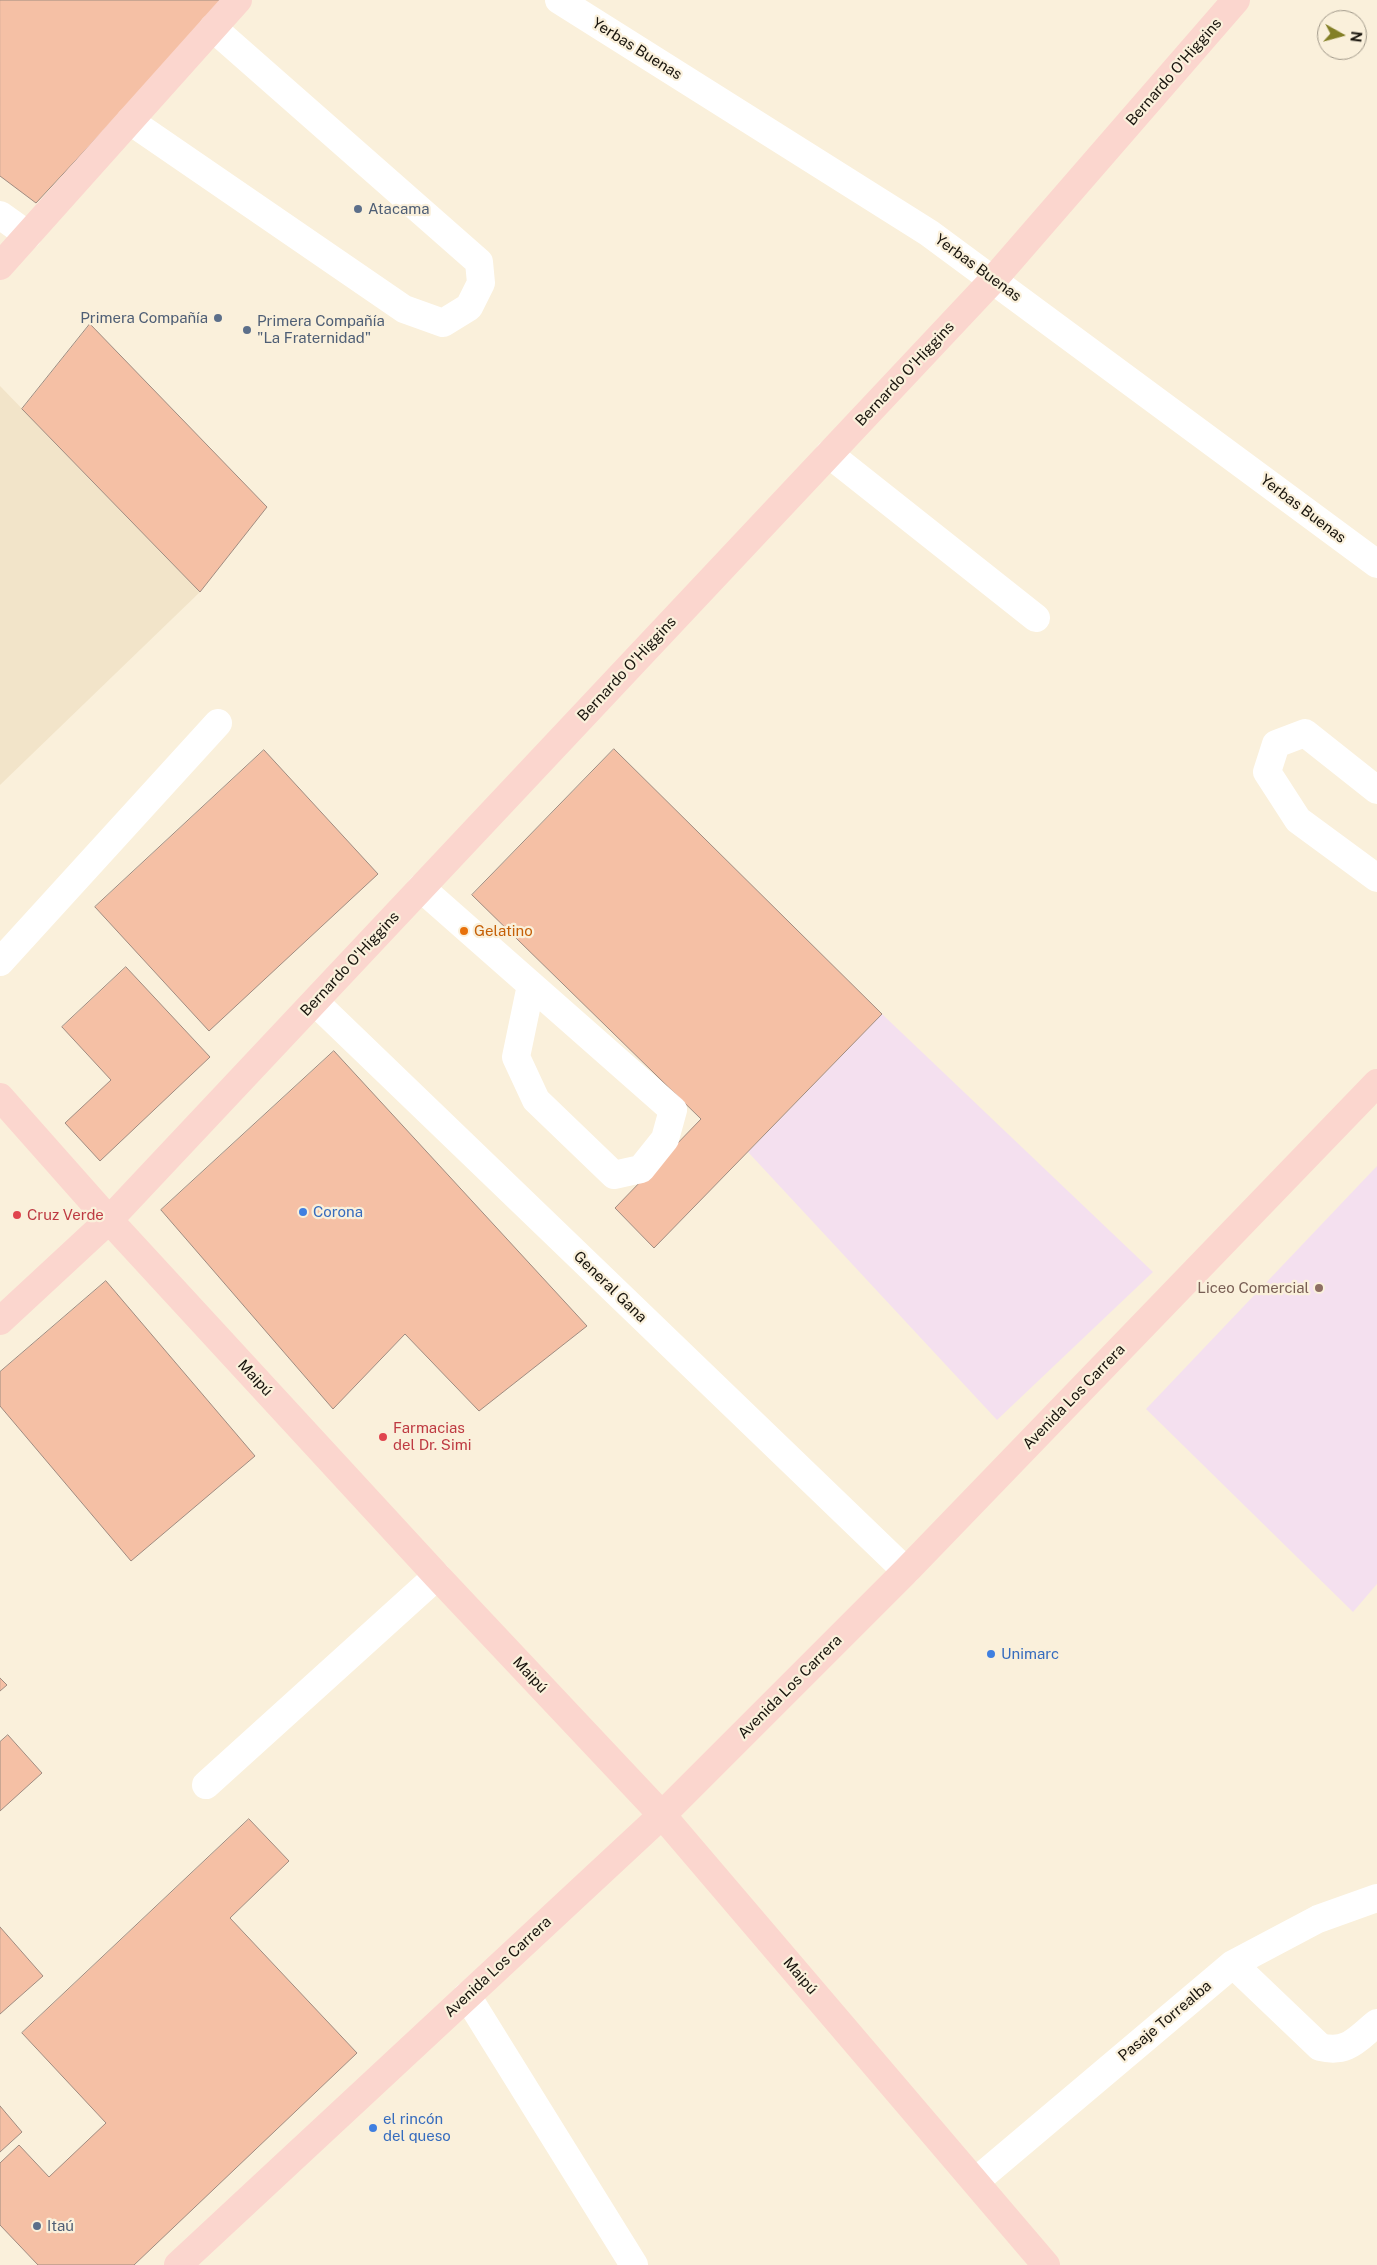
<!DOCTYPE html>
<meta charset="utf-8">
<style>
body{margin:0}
#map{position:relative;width:1377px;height:2265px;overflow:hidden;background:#faf0db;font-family:"Public Sans",sans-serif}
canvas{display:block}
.north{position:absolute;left:1317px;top:10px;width:50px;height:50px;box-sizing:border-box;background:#faf0db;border:1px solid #a09889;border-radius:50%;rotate:97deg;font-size:14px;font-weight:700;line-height:20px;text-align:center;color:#18140d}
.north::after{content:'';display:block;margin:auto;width:18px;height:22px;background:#837f26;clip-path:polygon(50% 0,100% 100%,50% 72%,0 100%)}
</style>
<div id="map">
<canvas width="1377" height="2265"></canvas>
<div class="north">N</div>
</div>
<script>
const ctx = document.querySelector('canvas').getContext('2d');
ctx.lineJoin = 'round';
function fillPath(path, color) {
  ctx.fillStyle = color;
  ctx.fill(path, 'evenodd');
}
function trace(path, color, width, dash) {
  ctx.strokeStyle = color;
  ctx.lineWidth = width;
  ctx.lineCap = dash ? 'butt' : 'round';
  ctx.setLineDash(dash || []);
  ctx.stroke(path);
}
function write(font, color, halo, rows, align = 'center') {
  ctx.font = font + ' "Public Sans",sans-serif';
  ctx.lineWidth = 4.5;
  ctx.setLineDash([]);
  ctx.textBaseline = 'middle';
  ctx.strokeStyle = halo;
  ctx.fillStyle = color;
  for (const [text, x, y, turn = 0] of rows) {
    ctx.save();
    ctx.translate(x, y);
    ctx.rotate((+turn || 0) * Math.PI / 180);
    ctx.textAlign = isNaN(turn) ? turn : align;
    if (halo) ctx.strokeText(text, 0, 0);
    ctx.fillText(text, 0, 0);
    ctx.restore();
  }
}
const built = new Path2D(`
 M0,386L200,592L0,785Z`);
const education = new Path2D(`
 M882,1014L1153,1272L997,1420L748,1152Z
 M1377,1166V1584L1353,1612L1146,1409Z`);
const building = new Path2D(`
 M0,0H225L36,203L0,176Z
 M90,324L267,507L200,592L22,409Z
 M614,749L882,1014L654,1248L615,1208L701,1119L472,895Z
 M264,750L378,874L209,1031L95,907Z
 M126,967L210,1057L100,1161L65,1123L111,1080L62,1027Z
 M334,1051L587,1326L479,1411L405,1334L333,1409L161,1210Z
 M106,1281L255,1456L131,1561L0,1406V1372Z
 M0,1678L7,1685L0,1691Z
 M8,1735L42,1773L0,1811V1742Z
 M249,1819L289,1861L230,1918L357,2053L134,2265H38L0,2225V2163L19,2145L49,2177L106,2123L22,2033Z
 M0,1927L43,1976L0,2014Z
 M0,2106L22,2132L0,2152Z`);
const minor = new Path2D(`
 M559,0L929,233L1377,564
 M130,121L404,309L443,323L469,307L481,283L479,262L213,28
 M0,215L28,235
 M829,454L1036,618
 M1377,790L1305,733L1276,744L1267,772L1298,820L1377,878
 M421,888L673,1110L665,1139L641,1169L614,1175L536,1100L516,1057L531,985
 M0,962L218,723
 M315,1002L906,1571
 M206,1785L437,1576
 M1233,1964L1320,2047C1348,2054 1357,2039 1377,2023
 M467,1996L634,2265
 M976,2181L1233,1964L1318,1919L1377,1898`);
const major = new Path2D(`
 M0,266L238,0
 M0,1097L109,1220L437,1576L662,1815L1046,2265
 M0,1321L109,1220L993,280L1236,0
 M178,2265L662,1815L906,1571L1377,1083`);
const markers = [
 [358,209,5,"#5c6f8a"],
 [218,318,5,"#5c6f8a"],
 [247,330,5,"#5c6f8a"],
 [464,931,5,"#e8710a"],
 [303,1212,5,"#3f7fe0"],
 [17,1215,5,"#e0444e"],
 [1319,1288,5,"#8d6e63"],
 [383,1437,5,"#e0444e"],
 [991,1654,5,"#3f7fe0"],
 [373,2128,5,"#3f7fe0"],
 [37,2226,5,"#5c6f8a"]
];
const streetNames = [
 ["Yerbas Buenas",637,49,32],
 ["Bernardo O'Higgins",1174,72,-49],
 ["Yerbas Buenas",978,268,36],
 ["Bernardo O'Higgins",905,374,-47],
 ["Yerbas Buenas",1303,509,37],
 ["Bernardo O'Higgins",627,669,-47],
 ["Bernardo O'Higgins",350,964,-47],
 ["General Gana",610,1287,44],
 ["Maipú",255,1378,47],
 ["Avenida Los Carrera",1074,1397,-46],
 ["Maipú",530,1675,47],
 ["Avenida Los Carrera",790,1687,-45],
 ["Avenida Los Carrera",498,1967,-43],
 ["Maipú",800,1976,49],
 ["Pasaje Torrealba",1165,2021,-40]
];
const serviceNames = [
 ["Atacama",368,209],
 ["Primera Compañía",208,318,"right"],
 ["Primera Compañía",257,321],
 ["\"La Fraternidad\"",257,338],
 ["Itaú",47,2226]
];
const foodNames = [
 ["Gelatino",474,931]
];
const shopNames = [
 ["Corona",313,1212],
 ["Unimarc",1001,1654],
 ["el rincón",383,2119],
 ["del queso",383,2136]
];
const healthNames = [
 ["Cruz Verde",27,1215],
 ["Farmacias",393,1428],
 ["del Dr. Simi",393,1445]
];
const educationNames = [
 ["Liceo Comercial",1309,1288]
];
fillPath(built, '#f2e4c9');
fillPath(education, '#f4e0ef');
fillPath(building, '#f5c0a5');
trace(building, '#9f8b80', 1);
trace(minor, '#fff', 28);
trace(major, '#fbd6ce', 28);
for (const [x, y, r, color] of markers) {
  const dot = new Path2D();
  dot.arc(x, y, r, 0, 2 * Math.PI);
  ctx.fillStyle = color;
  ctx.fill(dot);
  trace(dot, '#faf0db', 2);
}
write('15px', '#18140d', '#faf0db', streetNames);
write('15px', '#4e5e75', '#faf0db', serviceNames, 'left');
write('15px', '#c56008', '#faf0db', foodNames, 'left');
write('15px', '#366cbe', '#faf0db', shopNames, 'left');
write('15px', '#be3a42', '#faf0db', healthNames, 'left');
write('15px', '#785e54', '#faf0db', educationNames, 'right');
</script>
